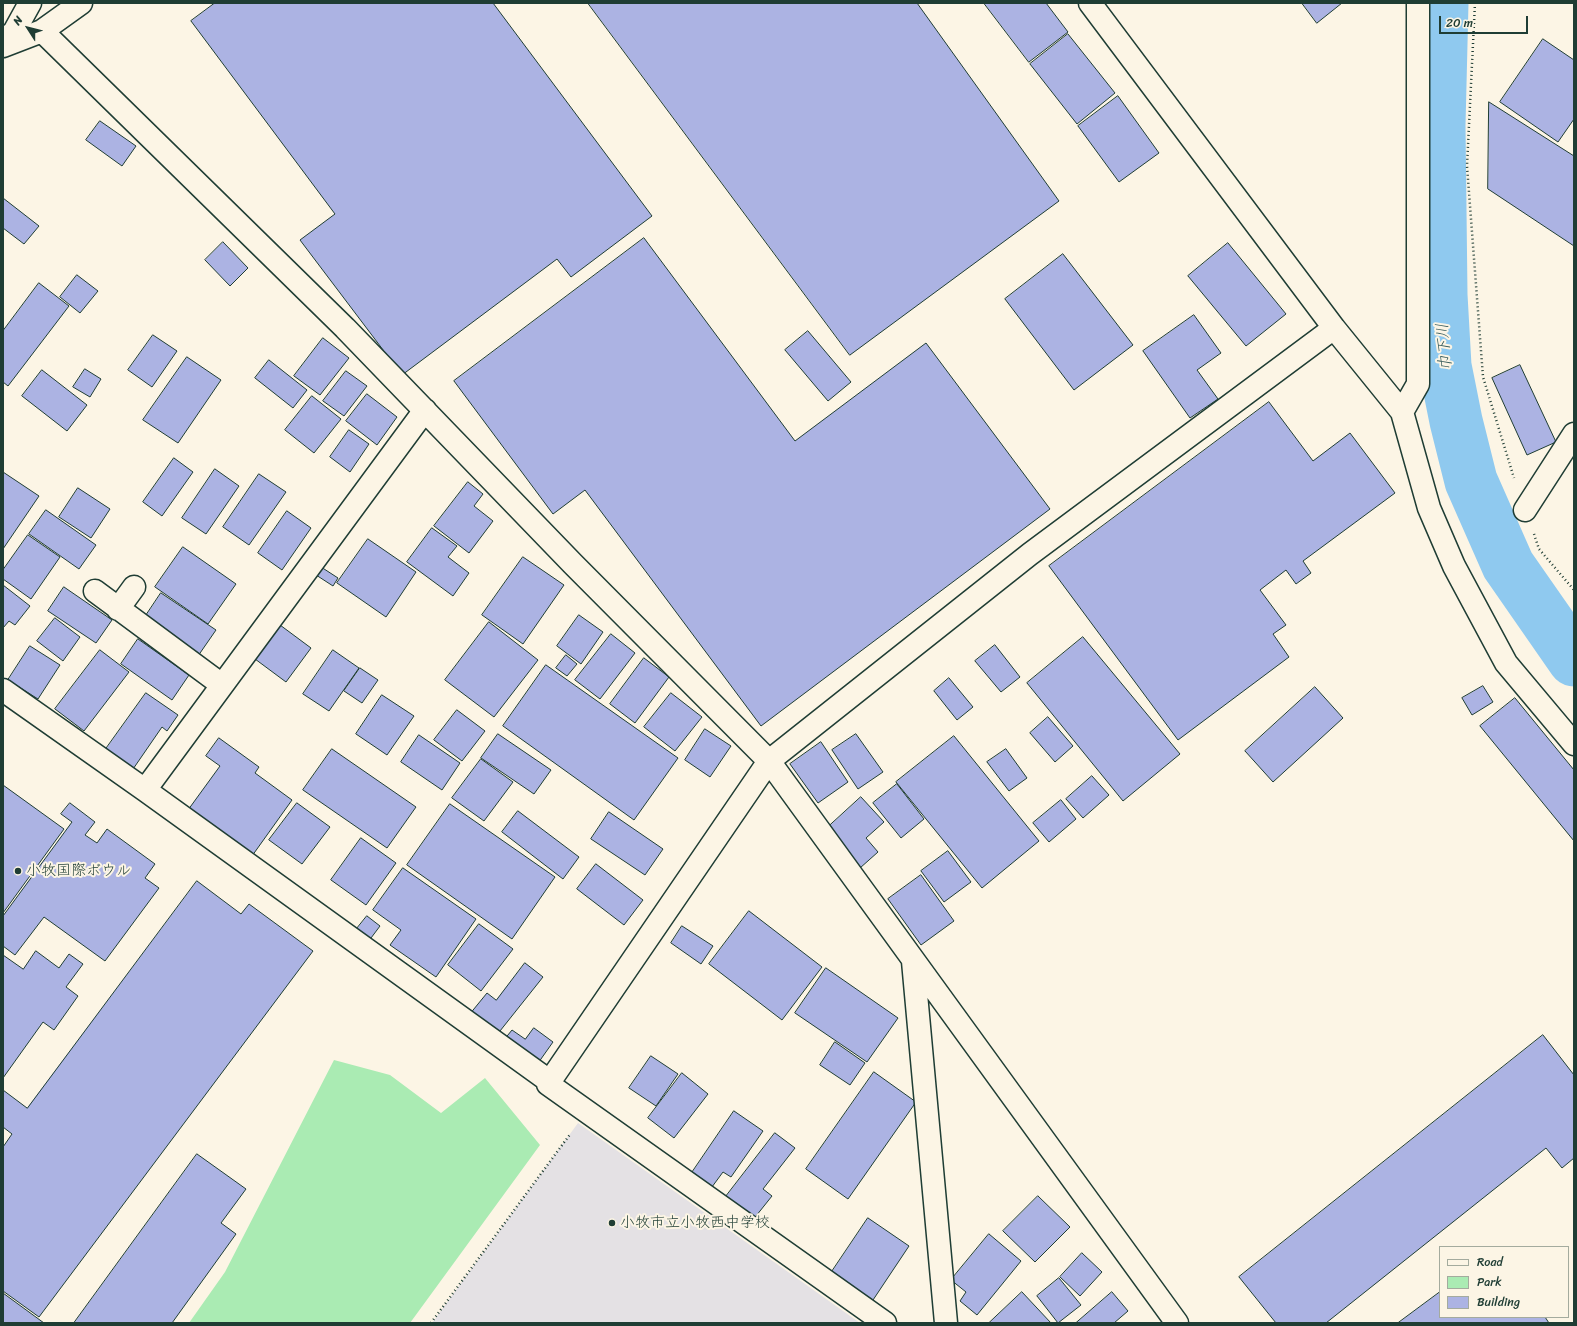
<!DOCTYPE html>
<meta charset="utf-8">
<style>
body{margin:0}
#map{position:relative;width:1577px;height:1326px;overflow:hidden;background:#fcf5e5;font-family:Sriracha,sans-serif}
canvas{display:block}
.frame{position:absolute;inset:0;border:4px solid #1f3d34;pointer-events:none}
.legend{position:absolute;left:1439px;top:1246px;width:130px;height:72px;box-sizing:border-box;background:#fcf5e5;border:1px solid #a4ab9e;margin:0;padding:5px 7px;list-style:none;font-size:12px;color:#1f3d34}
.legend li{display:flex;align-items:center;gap:8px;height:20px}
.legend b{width:20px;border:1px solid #a4ab9e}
.north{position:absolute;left:8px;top:8px;width:40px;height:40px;-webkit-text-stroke:3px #fcf5e5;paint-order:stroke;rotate:306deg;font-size:11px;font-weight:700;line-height:16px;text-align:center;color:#1f3d34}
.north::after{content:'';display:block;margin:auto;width:14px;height:18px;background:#1f3d34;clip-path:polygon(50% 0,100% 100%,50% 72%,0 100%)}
.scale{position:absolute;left:1439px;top:16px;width:89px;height:18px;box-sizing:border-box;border:2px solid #1f3d34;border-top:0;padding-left:5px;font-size:12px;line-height:14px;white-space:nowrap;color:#1f3d34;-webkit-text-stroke:3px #fcf5e5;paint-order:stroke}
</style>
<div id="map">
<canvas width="1577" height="1326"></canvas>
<div class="frame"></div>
<ul class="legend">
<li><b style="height:5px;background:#fcf5e5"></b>Road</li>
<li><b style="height:11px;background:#aaebb3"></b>Park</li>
<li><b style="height:11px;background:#acb3e3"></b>Building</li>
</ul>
<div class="north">N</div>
<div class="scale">20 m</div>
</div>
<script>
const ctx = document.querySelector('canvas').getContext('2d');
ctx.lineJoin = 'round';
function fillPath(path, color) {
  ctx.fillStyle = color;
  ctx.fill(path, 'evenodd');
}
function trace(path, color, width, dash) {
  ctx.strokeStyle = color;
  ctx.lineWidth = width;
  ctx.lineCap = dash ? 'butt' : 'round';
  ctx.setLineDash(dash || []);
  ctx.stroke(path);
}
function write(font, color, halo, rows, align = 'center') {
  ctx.font = font + ' Sriracha,"Klee One",sans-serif';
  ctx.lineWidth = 4;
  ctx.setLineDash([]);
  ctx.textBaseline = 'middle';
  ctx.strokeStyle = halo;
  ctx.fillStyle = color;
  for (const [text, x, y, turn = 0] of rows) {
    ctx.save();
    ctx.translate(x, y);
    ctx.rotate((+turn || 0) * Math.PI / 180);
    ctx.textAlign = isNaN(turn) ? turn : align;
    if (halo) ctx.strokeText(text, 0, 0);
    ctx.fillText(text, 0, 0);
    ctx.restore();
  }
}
const built = new Path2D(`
 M578,1123L860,1323H432Z`);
const green = new Path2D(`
 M334,1060L390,1075L441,1113L485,1078L540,1145L410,1323H189L225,1272Z`);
const river = new Path2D(`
 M1442,3L1439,125L1441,295L1445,366L1456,421L1471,481L1508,565L1574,660`);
const building = new Path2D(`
 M215,3H493L652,216L571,277L557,259L402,375L300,240L335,214L191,21Z
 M588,3H917L1059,201L850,355Z
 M984,3H1046L1068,32L1029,62Z
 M1302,3H1342L1317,23Z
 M1068,34L1115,93L1077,124L1030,64Z
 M1543,39L1574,60V119L1558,142L1500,102Z
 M1118,96L1159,153L1119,182L1078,126Z
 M1489,102L1574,156V246L1488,189Z
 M100,121L136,146L122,166L86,140Z
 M3,198L39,226L24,244L3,228Z
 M644,238L795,441L926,343L1050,509L761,726L585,490L553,514L454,381Z
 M223,242L248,268L230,286L205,260Z
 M1228,243L1286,314L1246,346L1188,276Z
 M1063,254L1133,345L1074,390L1005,299Z
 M77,275L98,291L80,313L60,297Z
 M39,283L69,306L8,386L3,382V331Z
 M1194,315L1221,353L1197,370L1218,399L1190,418L1143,351Z
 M808,331L851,382L828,401L785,350Z
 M153,335L177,351L152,387L128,370Z
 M323,338L349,358L320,395L294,376Z
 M187,357L221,380L178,443L143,420Z
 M269,360L307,390L293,408L255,378Z
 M1520,365L1556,442L1527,455L1492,378Z
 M85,369L101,379L90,397L73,387Z
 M42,370L87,405L67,431L22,396Z
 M346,371L367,386L344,416L323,401Z
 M367,394L397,417L377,445L346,421Z
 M312,396L341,419L314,453L285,430Z
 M1269,402L1313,461L1350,433L1395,493L1303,561L1311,573L1296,584L1286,570L1260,590L1286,625L1273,634L1289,657L1178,740L1049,566Z
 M349,430L369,444L350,472L330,457Z
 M174,458L193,472L162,516L143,502Z
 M215,469L239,486L206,534L182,518Z
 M3,472L39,496L3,549Z
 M259,474L286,492L249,545L223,527Z
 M468,482L483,494L474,506L493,521L469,553L434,526Z
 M78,488L110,509L91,538L59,517Z
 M46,510L96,545L79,569L29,534Z
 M287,511L311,528L282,570L258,553Z
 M432,528L457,546L448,557L469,573L453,596L407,562Z
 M28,535L60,557L31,599L3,579V570Z
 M368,539L416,572L386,617L337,583Z
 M183,547L236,584L208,624L155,587Z
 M523,557L564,585L523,644L482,615Z
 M318,565L338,578L333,586L313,573Z
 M3,585L30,606L15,625L9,621L3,628Z
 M64,587L112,620L96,643L48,611Z
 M161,593L216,630L198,656L143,620Z
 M579,615L603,632L581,664L557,646Z
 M55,618L80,637L63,661L37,641Z
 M276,622L311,648L286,682L251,656Z
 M489,622L538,660L494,717L445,680Z
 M611,634L635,653L600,699L575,680Z
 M1083,637L1180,754L1123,801L1027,683Z
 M138,639L189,675L172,700L121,664Z
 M995,645L1020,677L1001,692L975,661Z
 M30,646L60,665L38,699L8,680Z
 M100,650L129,672L84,731L55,709Z
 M333,650L359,668L329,711L303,694Z
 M566,655L577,664L567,676L556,668Z
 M644,658L669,677L635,723L610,704Z
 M546,665L678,758L634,820L503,726Z
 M360,668L378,680L362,703L344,691Z
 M949,678L973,707L957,720L934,691Z
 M1483,686L1493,702L1472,715L1462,698Z
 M1315,687L1343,718L1273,782L1245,751Z
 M146,693L178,715L167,731L162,727L131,772L103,753Z
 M671,693L702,717L675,751L644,727Z
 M382,695L414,716L387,755L356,734Z
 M1515,698L1574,770V841L1480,726Z
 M457,710L485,731L462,761L434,740Z
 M1048,717L1073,746L1055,762L1030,733Z
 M705,729L731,746L710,777L685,760Z
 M498,734L551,770L534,794L481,758Z
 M856,734L883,772L858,789L832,750Z
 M419,735L460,763L442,790L401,762Z
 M954,736L1039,841L982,888L896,782Z
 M219,738L259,767L255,773L292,800L252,856L188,810L220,766L206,756Z
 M821,742L848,782L818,803L790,764Z
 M332,749L416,807L387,848L303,790Z
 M1006,749L1027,778L1009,791L987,762Z
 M481,759L513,782L484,821L452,798Z
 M1092,776L1109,795L1083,818L1066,799Z
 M897,784L924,819L901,838L873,803Z
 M3,785L64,829L3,913Z
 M861,797L884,822L866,838L878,852L860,868L826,829Z
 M1061,800L1076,819L1049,842L1033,823Z
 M70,803L95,822L85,835L97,843L107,829L155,864L145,878L159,888L105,961L44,917L15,955L3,946V916L72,822L61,814Z
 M297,803L330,827L302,864L269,840Z
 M450,804L555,877L512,939L407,865Z
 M518,811L579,857L563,879L502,832Z
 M609,812L663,849L645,875L591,839Z
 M361,838L396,863L366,905L331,880Z
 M948,851L971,882L944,902L921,871Z
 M596,864L643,900L624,925L577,889Z
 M403,868L476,919L436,977L390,945L401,930L373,910Z
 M921,875L954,921L921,945L888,899Z
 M197,881L241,914L249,904L313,951L39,1317L3,1291V1147L12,1134L3,1127V1090L27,1108Z
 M749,911L822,967L782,1020L709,964Z
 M367,916L380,926L368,942L355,931Z
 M479,924L513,949L481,991L448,965Z
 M682,926L713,946L701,964L671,943Z
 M36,951L59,968L69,954L83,964L66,987L78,996L54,1030L43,1022L3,1078V955L23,969Z
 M525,963L543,977L496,1036L469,1015L487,993L496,1000Z
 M826,968L898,1018L867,1062L795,1013Z
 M534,1028L553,1042L536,1066L503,1041L512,1030L525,1039Z
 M1543,1035L1574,1075V1158L1562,1168L1546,1148L1326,1323H1276L1239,1277Z
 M835,1042L865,1063L850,1085L820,1065Z
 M651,1056L678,1074L656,1106L629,1088Z
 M874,1072L916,1102L848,1199L806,1169Z
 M682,1073L708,1094L674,1138L648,1118Z
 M734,1111L763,1131L731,1177L723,1172L709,1191L689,1177Z
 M775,1133L795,1148L763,1189L772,1196L752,1221L724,1199Z
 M197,1154L246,1189L221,1223L236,1234L172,1323H74Z
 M1038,1196L1070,1227L1035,1262L1003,1231Z
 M868,1218L909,1246L873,1300L831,1273Z
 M989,1234L1021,1261L977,1315L960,1301L966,1292L951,1280Z
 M1082,1253L1102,1272L1080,1296L1060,1277Z
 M1059,1278L1081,1305L1058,1323L1037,1296Z
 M1022,1292L1051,1323H989Z
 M1112,1292L1128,1311L1114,1323H1076Z
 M1440,1292V1317H1545L1549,1323H1398Z
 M3,1293L44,1323H3Z`);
const path = new Path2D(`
 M1475,3L1467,166L1483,377L1514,478
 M1534,534L1539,549L1574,590
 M431,1323L571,1133`);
const minor = new Path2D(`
 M1090,3L1334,328L1402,412L1429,508L1454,566L1506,663L1574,744
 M42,31L345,328L573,564L769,761L1177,1323
 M3,46L42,31L81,3
 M1402,412L1418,384V3
 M1525,510L1574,434
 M95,591L222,685
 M118,609L134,587
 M3,690L145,790L549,1081
 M145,790L425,410
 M913,961L946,1323
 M885,1323L548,1084L769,761L1030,554L1334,328`);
const highway = new Path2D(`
 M3,41L14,32L30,3`);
const markers = [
 [18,871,4,"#1f3d34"],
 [612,1223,4,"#1f3d34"]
];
const poiNames = [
 ["小牧国際ボウル",26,871],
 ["小牧市立小牧西中学校",620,1223]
];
const waterNames = [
 ["巾下川",1445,347,-95]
];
fillPath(built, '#e4e1e4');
fillPath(green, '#aaebb3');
trace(river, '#8fc9ef', 53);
fillPath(building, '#acb3e3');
trace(building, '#1f3d34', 1);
trace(minor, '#1f3d34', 25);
trace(highway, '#1f3d34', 25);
trace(path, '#1f3d34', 2.5, [1, 3]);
trace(minor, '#fcf5e5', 22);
trace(highway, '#fcf5e5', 22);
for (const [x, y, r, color] of markers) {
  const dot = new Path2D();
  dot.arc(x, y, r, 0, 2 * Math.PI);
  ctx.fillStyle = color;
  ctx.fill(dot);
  trace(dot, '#fcf5e5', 1.5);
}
write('15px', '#1f3d34', '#fcf5e5', poiNames, 'left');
write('italic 16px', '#355959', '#fcf5e5', waterNames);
</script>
